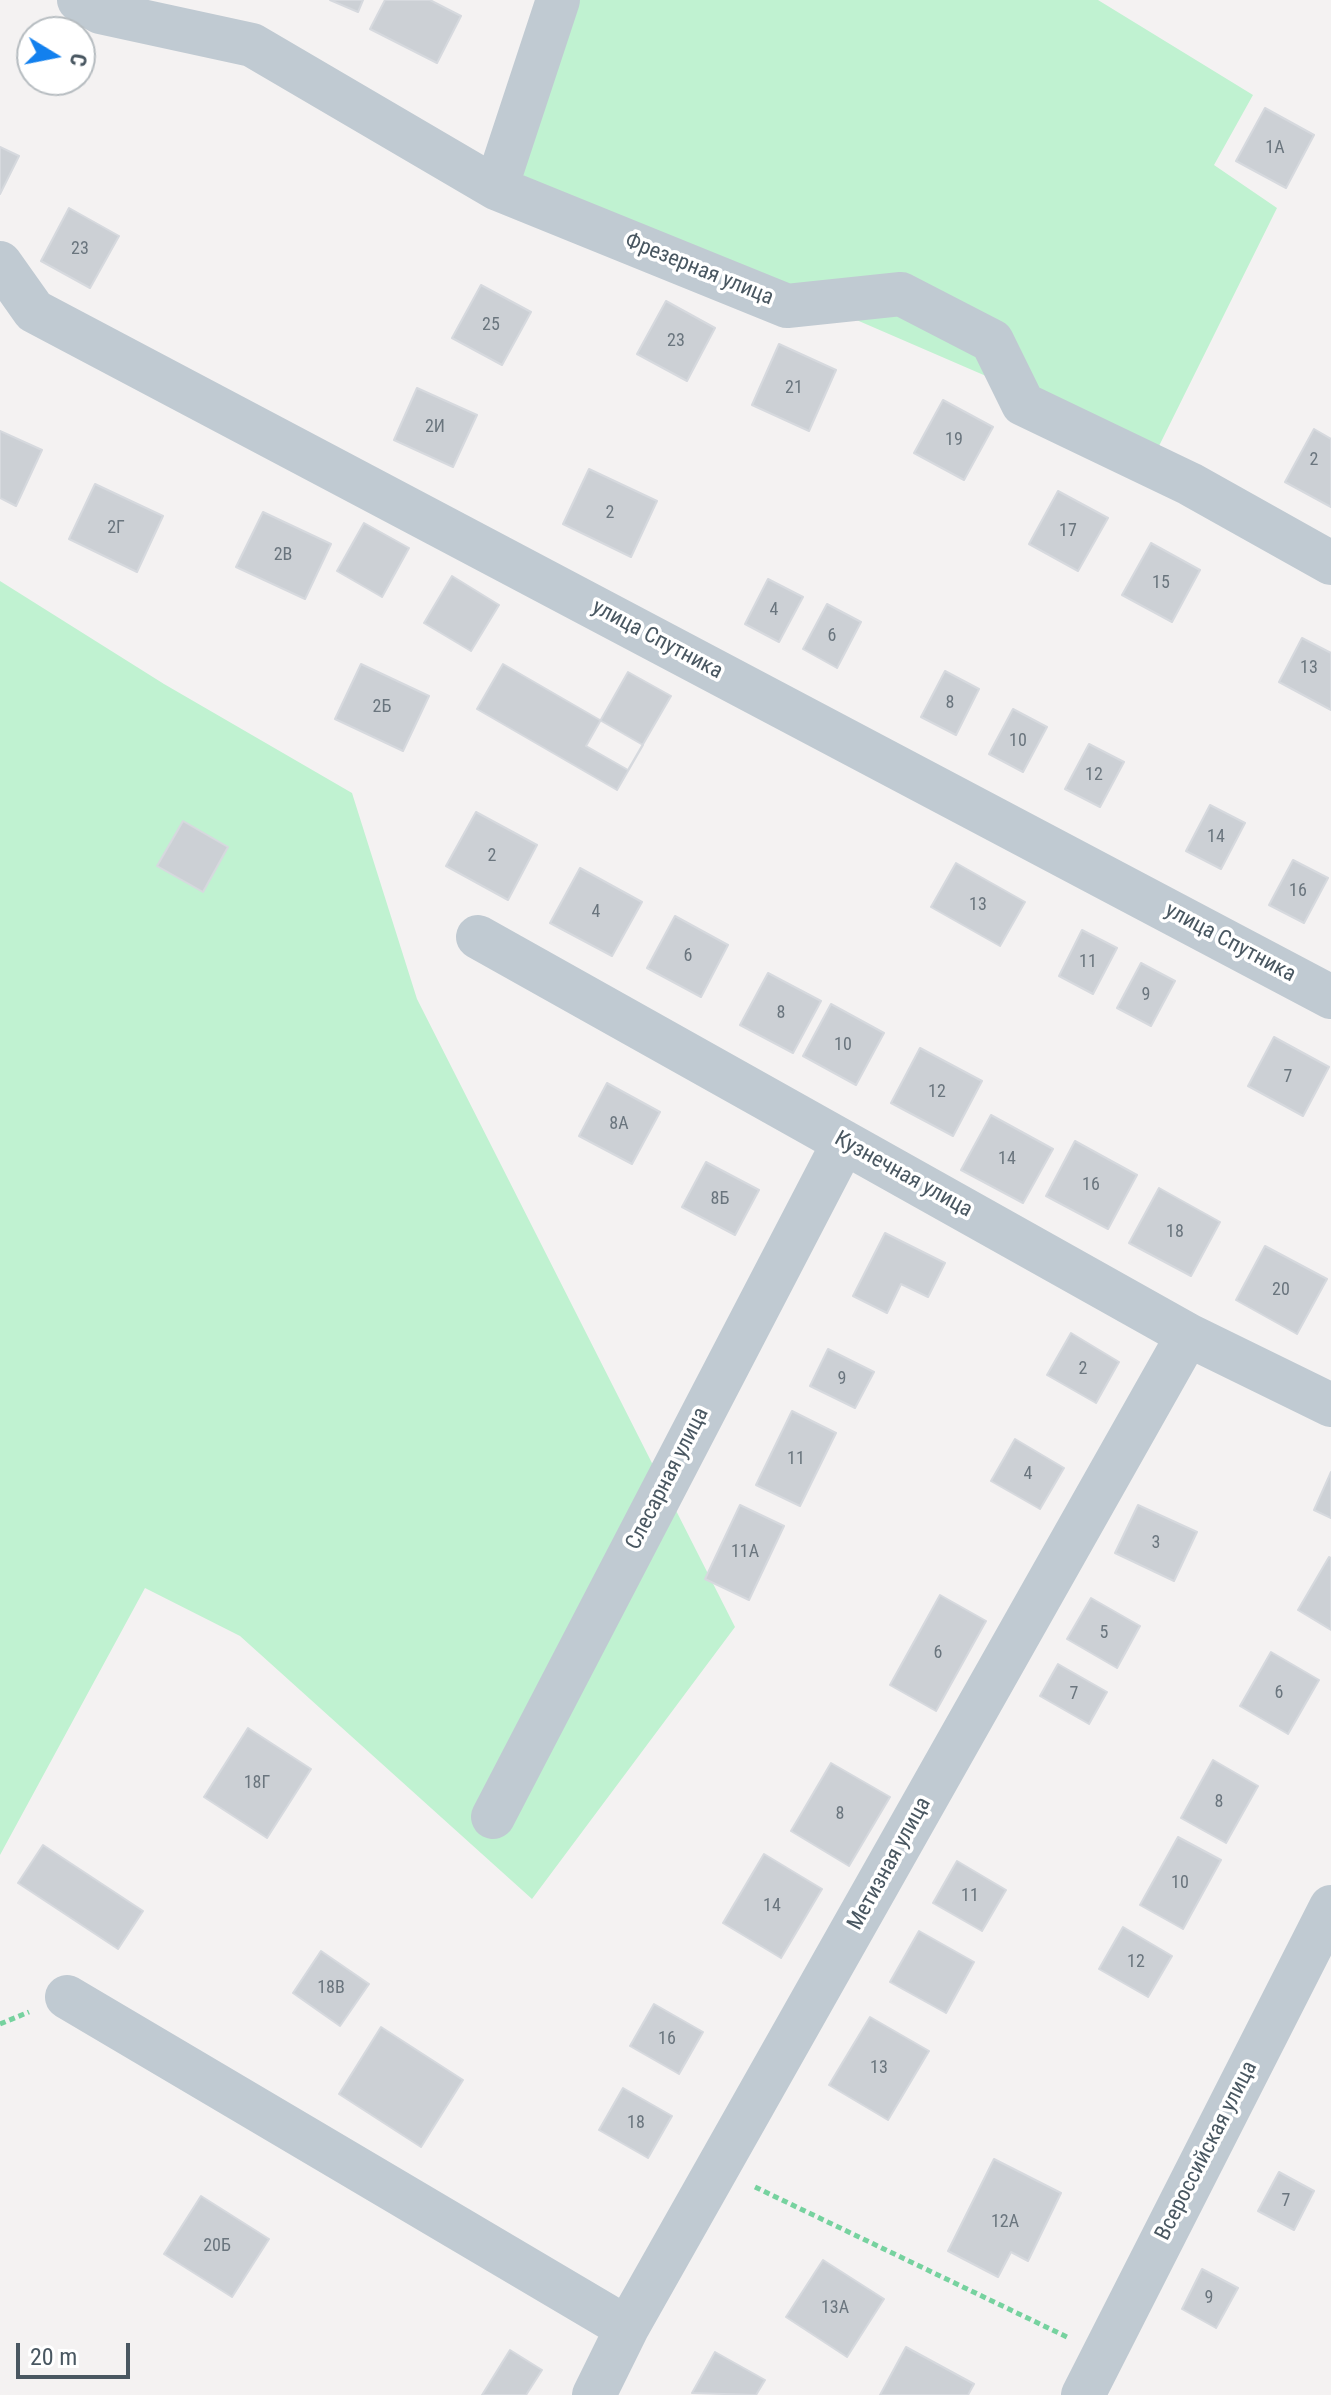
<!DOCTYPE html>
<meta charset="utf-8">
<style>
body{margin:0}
#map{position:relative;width:1331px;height:2395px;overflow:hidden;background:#f4f2f2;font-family:"Roboto Condensed",sans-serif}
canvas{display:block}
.north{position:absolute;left:16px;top:16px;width:80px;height:80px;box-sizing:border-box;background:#fff;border:2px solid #b6bcc0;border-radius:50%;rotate:100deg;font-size:22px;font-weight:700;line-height:32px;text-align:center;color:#495761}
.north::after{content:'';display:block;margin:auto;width:28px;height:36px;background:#1280ee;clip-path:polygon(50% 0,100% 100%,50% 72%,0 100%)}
.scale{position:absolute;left:16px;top:2343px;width:114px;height:36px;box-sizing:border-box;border:4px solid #495761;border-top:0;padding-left:10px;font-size:24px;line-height:28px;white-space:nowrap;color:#495761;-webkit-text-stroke:6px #fff;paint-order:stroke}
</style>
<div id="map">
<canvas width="1331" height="2395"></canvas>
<div class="north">С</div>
<div class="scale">20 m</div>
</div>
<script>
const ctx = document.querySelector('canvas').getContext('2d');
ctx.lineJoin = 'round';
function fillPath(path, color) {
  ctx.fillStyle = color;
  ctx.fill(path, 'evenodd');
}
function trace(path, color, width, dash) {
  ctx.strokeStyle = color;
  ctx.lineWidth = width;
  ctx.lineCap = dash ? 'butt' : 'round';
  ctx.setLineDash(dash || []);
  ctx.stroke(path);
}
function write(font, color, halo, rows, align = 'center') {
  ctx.font = font + ' "Roboto Condensed",sans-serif';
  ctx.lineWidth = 7;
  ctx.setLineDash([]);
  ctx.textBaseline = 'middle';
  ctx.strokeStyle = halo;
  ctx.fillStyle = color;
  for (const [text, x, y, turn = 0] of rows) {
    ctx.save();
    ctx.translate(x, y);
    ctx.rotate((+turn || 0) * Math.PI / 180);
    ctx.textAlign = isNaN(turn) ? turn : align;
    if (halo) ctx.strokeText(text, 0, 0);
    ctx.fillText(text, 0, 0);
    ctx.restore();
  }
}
const green = new Path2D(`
 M573,0H1098L1253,95L1214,165L1277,208L1157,450L489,161Z
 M0,581L164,684L352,793L417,999L735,1627L532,1899L240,1636L145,1588L0,1855Z`);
const building = new Path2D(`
 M330,0H363L358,12Z
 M385,0H430L461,16L437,63L370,29Z
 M1265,108L1314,135L1286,188L1236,161Z
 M0,147L19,156L0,194Z
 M69,208L119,236L90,288L41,261Z
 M481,285L531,312L502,365L452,338Z
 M666,301L715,328L687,381L637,354Z
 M779,344L836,370L809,431L752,405Z
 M417,388L477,415L453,467L394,440Z
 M943,400L993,427L964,480L914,453Z
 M1314,429L1331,439V507L1285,482Z
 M0,431L42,450L16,506L0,498Z
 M589,469L657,501L631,557L563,524Z
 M95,484L163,516L137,572L69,539Z
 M1058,491L1108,518L1078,571L1029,544Z
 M263,512L331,544L305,599L236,567Z
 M364,523L409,548L382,597L337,571Z
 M1151,543L1200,570L1172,622L1122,595Z
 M452,576L499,605L471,651L424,623Z
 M768,579L803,597L779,642L745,624Z
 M827,604L861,622L837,668L803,649Z
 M1302,638L1331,653V710L1279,682Z
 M361,664L429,696L403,751L335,719Z
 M503,664L643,745L617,790L477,709Z
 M945,671L979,689L956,735L921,717Z
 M628,672L671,696L628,770L586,746Z
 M1013,709L1047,727L1023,772L989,754Z
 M1089,744L1124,762L1100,807L1065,789Z
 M1210,805L1245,823L1221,869L1186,851Z
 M476,812L537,845L508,900L446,866Z
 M183,821L228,847L203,892L157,866Z
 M1293,860L1328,878L1304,923L1269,905Z
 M956,863L1025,902L1000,946L931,907Z
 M580,868L642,902L612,956L550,923Z
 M675,916L728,945L701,997L647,968Z
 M1082,930L1117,948L1093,994L1059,976Z
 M1141,963L1175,981L1151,1026L1117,1008Z
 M768,973L821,1001L793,1053L740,1025Z
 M831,1004L884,1033L856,1085L803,1056Z
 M1274,1037L1329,1067L1303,1116L1248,1086Z
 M920,1048L982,1081L953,1136L891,1103Z
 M607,1083L660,1112L632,1164L579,1136Z
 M991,1115L1053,1149L1023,1203L961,1170Z
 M1075,1141L1137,1175L1108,1229L1046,1196Z
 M706,1162L759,1190L735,1235L682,1207Z
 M1159,1188L1220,1222L1191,1276L1129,1243Z
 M885,1233L945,1263L928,1297L901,1284L887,1313L853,1296Z
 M1265,1246L1327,1279L1297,1334L1236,1300Z
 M1071,1333L1119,1362L1096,1403L1047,1375Z
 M828,1349L874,1372L855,1408L810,1386Z
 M792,1411L836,1433L800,1506L756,1485Z
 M1015,1439L1064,1468L1040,1509L991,1481Z
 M1331,1472V1518L1314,1510Z
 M740,1505L784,1526L749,1600L705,1579Z
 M1138,1505L1197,1532L1174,1581L1115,1553Z
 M1329,1557L1331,1558V1630L1298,1610Z
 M940,1595L986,1621L936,1711L890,1685Z
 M1091,1598L1140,1626L1117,1668L1067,1639Z
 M1271,1652L1319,1680L1288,1734L1240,1706Z
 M1058,1664L1107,1692L1089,1724L1040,1696Z
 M248,1728L311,1769L267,1838L204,1797Z
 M1213,1760L1258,1786L1226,1843L1181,1818Z
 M831,1763L890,1797L849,1866L791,1831Z
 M1178,1837L1221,1860L1183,1929L1140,1905Z
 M43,1845L143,1911L118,1949L18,1883Z
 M764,1854L822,1889L781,1958L723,1923Z
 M957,1861L1006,1890L982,1931L933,1903Z
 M1123,1927L1172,1956L1148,1997L1099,1969Z
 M919,1931L974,1962L946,2013L890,1982Z
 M321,1951L369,1984L340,2026L293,1993Z
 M654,2004L703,2032L679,2074L630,2046Z
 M870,2017L929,2051L888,2120L829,2085Z
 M381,2027L463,2080L421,2147L339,2094Z
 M623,2088L672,2116L648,2158L599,2130Z
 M994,2159L1061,2193L1028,2261L1011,2252L998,2277L948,2251Z
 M1279,2172L1314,2191L1294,2230L1258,2211Z
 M201,2196L269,2239L232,2297L164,2254Z
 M823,2260L884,2299L847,2357L786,2317Z
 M1202,2269L1238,2288L1216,2328L1182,2309Z
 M906,2347L974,2384L968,2395H880Z
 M510,2350L542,2370L526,2395H482Z
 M715,2352L765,2380L756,2395L692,2393Z`);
const path = new Path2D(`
 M0,2024L29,2012
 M755,2187L1067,2337`);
const minor = new Path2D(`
 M79,0L100,12L252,45L496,188L787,306L901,294L992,341L1023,404L1190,484L1331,563
 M496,188L558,0
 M0,263L34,311L1331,997
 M478,937L1188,1335L1331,1405
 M493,1817L844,1142
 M67,1997L627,2328
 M594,2395L627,2328L1188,1335
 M1083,2395L1331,1907`);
const numberNames = [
 ["1А",1275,148],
 ["23",80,249],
 ["25",491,325],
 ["23",676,341],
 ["21",794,388],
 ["2И",435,427],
 ["19",954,440],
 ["2",1314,460],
 ["2",610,513],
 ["2Г",116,528],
 ["17",1068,531],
 ["2В",283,555],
 ["15",1161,583],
 ["4",774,610],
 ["6",832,636],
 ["13",1309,668],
 ["8",950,703],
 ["2Б",382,707],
 ["10",1018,741],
 ["12",1094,775],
 ["14",1216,837],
 ["2",492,856],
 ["16",1298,891],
 ["13",978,905],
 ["4",596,912],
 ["6",688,956],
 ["11",1088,962],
 ["9",1146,995],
 ["8",781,1013],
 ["10",843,1045],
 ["7",1288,1077],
 ["12",937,1092],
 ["8А",619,1124],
 ["14",1007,1159],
 ["16",1091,1185],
 ["8Б",720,1199],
 ["18",1175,1232],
 ["20",1281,1290],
 ["2",1083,1369],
 ["9",842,1379],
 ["11",796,1459],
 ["4",1028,1474],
 ["3",1156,1543],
 ["11А",745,1552],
 ["5",1104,1633],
 ["6",938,1653],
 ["6",1279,1693],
 ["7",1074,1694],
 ["18Г",257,1783],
 ["8",1219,1802],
 ["8",840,1814],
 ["10",1180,1883],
 ["11",970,1896],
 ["14",772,1906],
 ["12",1136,1962],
 ["18В",331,1988],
 ["16",667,2039],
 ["13",879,2068],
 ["18",636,2123],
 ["7",1286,2201],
 ["12А",1005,2222],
 ["20Б",217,2246],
 ["9",1209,2298],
 ["13А",835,2308]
];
const streetNames = [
 ["Фрезерная улица",699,270,22],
 ["улица Спутника",657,640,28],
 ["улица Спутника",1230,943,28],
 ["Кузнечная улица",903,1175,29],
 ["Слесарная улица",668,1479,-63],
 ["Метизная улица",890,1864,-61],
 ["Всероссийская улица",1207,2151,-63]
];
fillPath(green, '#c0f2d1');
fillPath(building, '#ccd0d5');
trace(building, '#d6d9de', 2);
trace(path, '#76d29f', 5, [6, 4]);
trace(minor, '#c0cad2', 44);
write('18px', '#6a757e', null, numberNames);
write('22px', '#495761', '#fff', streetNames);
</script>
